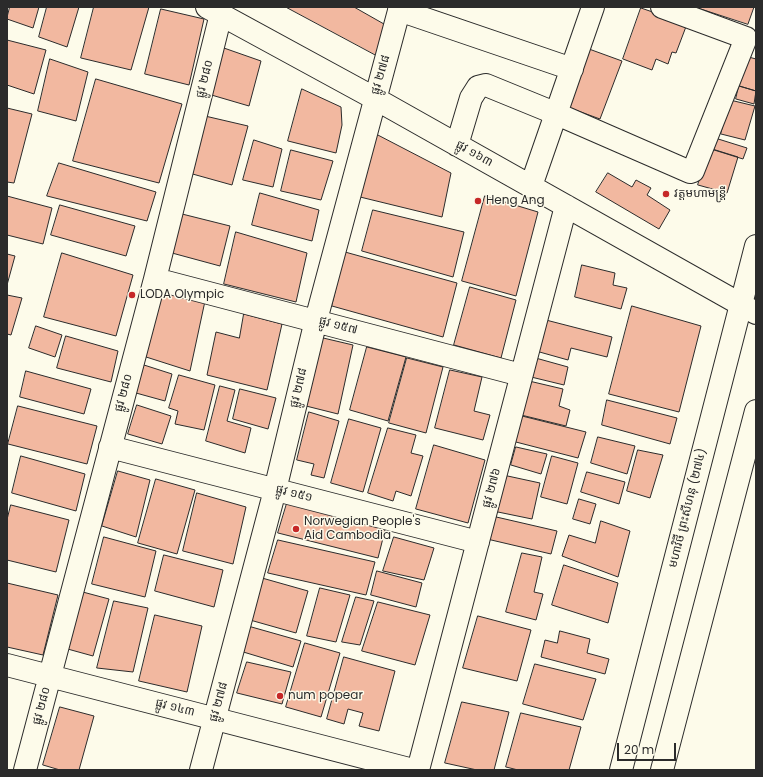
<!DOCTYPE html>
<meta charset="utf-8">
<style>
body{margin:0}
#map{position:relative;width:763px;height:777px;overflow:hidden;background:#fdfbea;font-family:Poppins,sans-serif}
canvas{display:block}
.frame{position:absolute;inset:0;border:8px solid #2b2b2b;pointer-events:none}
.scale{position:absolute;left:617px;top:743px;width:59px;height:18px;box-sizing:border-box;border:2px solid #2b2b2b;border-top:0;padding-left:5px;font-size:12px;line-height:14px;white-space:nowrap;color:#2b2b2b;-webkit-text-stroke:3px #fdfbea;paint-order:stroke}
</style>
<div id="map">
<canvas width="763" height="777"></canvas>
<div class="frame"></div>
<div class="scale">20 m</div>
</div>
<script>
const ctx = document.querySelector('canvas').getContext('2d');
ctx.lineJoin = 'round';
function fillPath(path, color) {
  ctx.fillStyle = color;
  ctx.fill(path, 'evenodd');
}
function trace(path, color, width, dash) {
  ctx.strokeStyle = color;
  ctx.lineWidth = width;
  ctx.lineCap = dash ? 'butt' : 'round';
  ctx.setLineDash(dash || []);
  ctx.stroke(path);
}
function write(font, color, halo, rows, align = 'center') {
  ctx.font = font + ' Poppins,"Noto Sans Khmer",sans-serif';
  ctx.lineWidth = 3;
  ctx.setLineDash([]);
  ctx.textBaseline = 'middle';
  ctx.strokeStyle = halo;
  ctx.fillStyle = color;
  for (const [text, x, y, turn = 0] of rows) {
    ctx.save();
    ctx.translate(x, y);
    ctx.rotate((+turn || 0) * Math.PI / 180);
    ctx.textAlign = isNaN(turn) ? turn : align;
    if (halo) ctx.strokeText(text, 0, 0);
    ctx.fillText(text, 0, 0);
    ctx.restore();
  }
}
const building = new Path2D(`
 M10,7H39L33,28L7,19Z
 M47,7H79L67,47L39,37Z
 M94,7H149L131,70L81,58Z
 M286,7H354L391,28L376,55Z
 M695,7H754L748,24Z
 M641,8L687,24L676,53L672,52L668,64L656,59L652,70L623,59Z
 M161,9L204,19L189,85L145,74Z
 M7,40L46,50L34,94L7,85Z
 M221,47L261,61L249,106L208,94Z
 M589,49L622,61L600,119L567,107Z
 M745,56L756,59V91L736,85Z
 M50,59L88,72L76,121L38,111Z
 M96,79L182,104L159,183L73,161Z
 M739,86L756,91L754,104L736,99Z
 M302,89L341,107L342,125L336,153L288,141Z
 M730,100L755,106L745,140L721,134Z
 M7,108L32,114L14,183L7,182Z
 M205,116L248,126L232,185L189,173Z
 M374,133L451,173L442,217L356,196Z
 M715,138L747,148L743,159L711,149Z
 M254,140L282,149L273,187L243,180Z
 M709,148L738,157L727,193L698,185Z
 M291,150L333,161L321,200L281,191Z
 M59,163L156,192L147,221L47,196Z
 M608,173L632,187L636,180L651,188L647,195L670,210L659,229L596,192Z
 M260,193L319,210L312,241L252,225Z
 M7,196L52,208L43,244L7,235Z
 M485,196L538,212L516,296L462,281Z
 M60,205L135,226L126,256L51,235Z
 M373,210L464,232L453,277L362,251Z
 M182,214L230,226L220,266L172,253Z
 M236,232L307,253L296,302L224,284Z
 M345,252L457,283L443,337L332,306Z
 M62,253L133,275L116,336L44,317Z
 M7,254L15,256L7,285Z
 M582,265L615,273L613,285L627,288L621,309L575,297Z
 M470,287L516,300L501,358L454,345Z
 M159,288L205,301L190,371L143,356Z
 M7,295L22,298L11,335L7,334Z
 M632,306L701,326L679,412L609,394Z
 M244,314L282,324L267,390L207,375L216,332L239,338Z
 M542,319L612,337L607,357L571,348L568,360L536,351Z
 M36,326L62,335L55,357L29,348Z
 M66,336L118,351L111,382L57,368Z
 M319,337L353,345L338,414L302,405Z
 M367,347L406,357L388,421L350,410Z
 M532,357L568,367L564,385L527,376Z
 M407,358L443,367L426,433L389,423Z
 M144,365L172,374L165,401L136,393Z
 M450,370L482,377L474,411L490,415L483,440L435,428Z
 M26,371L91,389L84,414L20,397Z
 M179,375L215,385L204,430L175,424L178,411L169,408Z
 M529,381L563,389L559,406L570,410L566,426L521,415Z
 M220,386L235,390L227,421L251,428L245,453L206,441Z
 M240,389L276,398L268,429L233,419Z
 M607,400L677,418L670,444L602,425Z
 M137,405L171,416L162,444L128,434Z
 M18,406L97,426L87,464L8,444Z
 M309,412L339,421L324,478L311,475L314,464L297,460Z
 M518,415L586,432L578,458L512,441Z
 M349,419L381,428L363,492L331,483Z
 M388,428L416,435L411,453L423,456L411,496L396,491L393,501L368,493Z
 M598,437L635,446L627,474L591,463Z
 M434,445L485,460L468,523L416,509Z
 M516,447L547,454L541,474L511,465Z
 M638,450L663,455L650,498L627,491Z
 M21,456L85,474L76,511L12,493Z
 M552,456L578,463L567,504L541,497Z
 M118,471L150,480L136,537L102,526Z
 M587,472L625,482L619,504L581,492Z
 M503,475L540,483L532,519L493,511Z
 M156,479L195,490L177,554L138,543Z
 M197,493L246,507L233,564L183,551Z
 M579,499L596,504L590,524L573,519Z
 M288,500L386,526L378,558L278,533Z
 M11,505L69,520L56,572L7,560V520Z
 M492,516L557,531L551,554L487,539Z
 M601,521L630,531L618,577L562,556L569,535L595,543Z
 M104,537L156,551L145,597L92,584Z
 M394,537L434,548L424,580L383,571Z
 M278,540L375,562L366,595L268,573Z
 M522,553L542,557L534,592L543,594L536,620L506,612Z
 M164,555L223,570L214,607L155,591Z
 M564,565L618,583L608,623L552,605Z
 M377,571L422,583L416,607L371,595Z
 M262,578L308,591L296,633L250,620Z
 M7,583L58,595L43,655L7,647Z
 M320,588L350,595L336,642L307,636Z
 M79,591L109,599L93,656L64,648Z
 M356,597L374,601L360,645L342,642Z
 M114,601L148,608L133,672L97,668Z
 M378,602L430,615L415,665L362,651Z
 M155,615L202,626L187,692L139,681Z
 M478,616L531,630L517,681L463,668Z
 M248,626L301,641L293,667L240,651Z
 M560,631L590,639L587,653L609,659L605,674L541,657L545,640L557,643Z
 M305,643L340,653L321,717L286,707Z
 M344,657L395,671L379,731L359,726L363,713L348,709L344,724L327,719Z
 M247,662L291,672L282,704L237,693Z
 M535,664L596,679L583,720L523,704Z
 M462,702L509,712L494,770H477L445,763Z
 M60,707L94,716L79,770H60L43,765Z
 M521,713L581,727L569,770H518L506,767Z`);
const minor = new Path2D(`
 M207,7L374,98L756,313
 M399,10L572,69
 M457,145L471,98L478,87L486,85L557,114L690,172L693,171L746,38L662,7
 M531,186L593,7
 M155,279L521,375
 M110,447L478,542
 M7,665L413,770
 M25,770L155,279L221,14
 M201,770L275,490L316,320L400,7
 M418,770L566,206`);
const major = new Path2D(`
 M621,770L756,246
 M662,770L756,411`);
const markers = [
 [666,194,4,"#c62828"],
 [478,201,4,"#c62828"],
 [132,295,4,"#c62828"],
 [296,529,4,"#c62828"],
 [280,696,4,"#c62828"]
];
const streetNames = [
 ["ផ្លូវ ២៧៨",381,75,-74],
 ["ផ្លូវ ២៨០",205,79,-76],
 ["ផ្លូវ ១៦៣",474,154,29],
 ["ផ្លូវ ១៥៧",338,326,15],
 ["ផ្លូវ ២៧៨",299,388,-77],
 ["ផ្លូវ ២៨០",124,393,-75],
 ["ផ្លូវ ២៧៦",492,488,-75],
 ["ផ្លូវ ១៥១",294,494,14],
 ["មហាវិថី ព្រះសីហនុ (២៧៤)",688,508,-76],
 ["ផ្លូវ ២៧៨",219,702,-75],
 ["ផ្លូវ ២៨០",42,706,-75],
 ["ផ្លូវ ១៤៣",175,708,14]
];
const poiNames = [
 ["វត្តមហាមន្រ្តី",674,194],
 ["Heng Ang",486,201],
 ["LODA Olympic",140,295],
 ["Norwegian People's",304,522],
 ["Aid Cambodia",304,536],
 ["num popear",288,696]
];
fillPath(building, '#f2b8a0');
trace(building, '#2b2b2b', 1);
trace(minor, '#2b2b2b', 24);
trace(major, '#2b2b2b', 24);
trace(minor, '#fdfbea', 22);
trace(major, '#fdfbea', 22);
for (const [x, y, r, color] of markers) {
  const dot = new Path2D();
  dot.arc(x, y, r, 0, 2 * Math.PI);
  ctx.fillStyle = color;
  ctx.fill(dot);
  trace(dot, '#fdfbea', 1.5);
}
write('12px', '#2b2b2b', '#fdfbea', streetNames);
write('12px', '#2b2b2b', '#fdfbea', poiNames, 'left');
</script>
